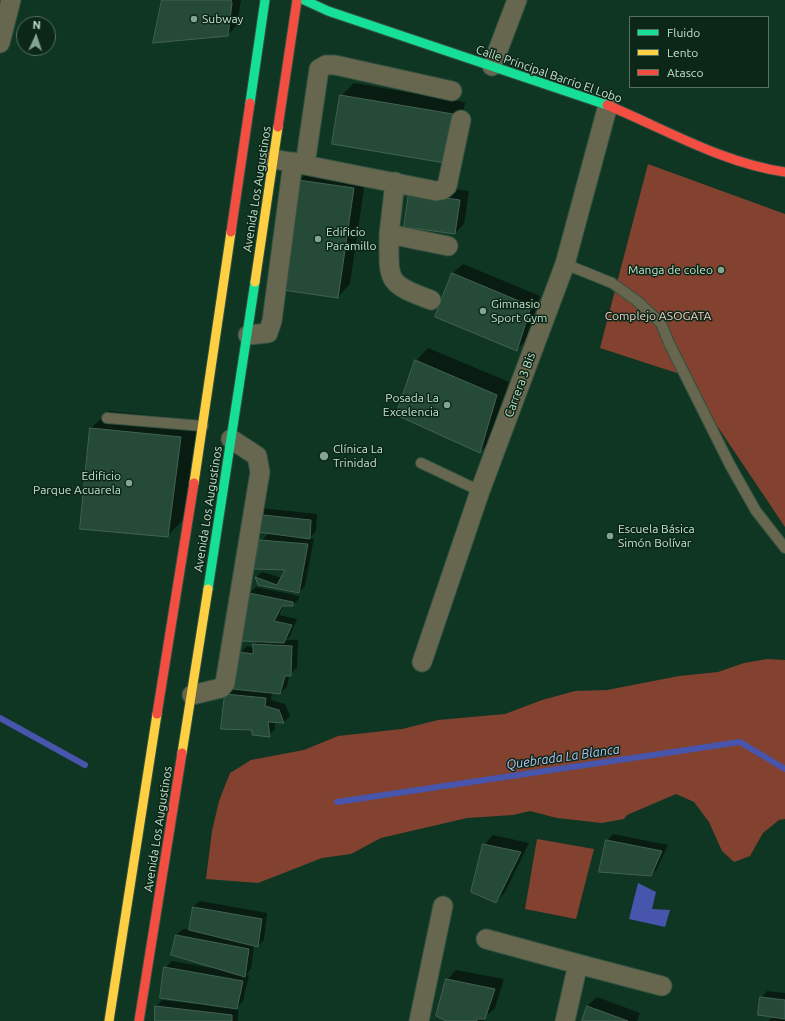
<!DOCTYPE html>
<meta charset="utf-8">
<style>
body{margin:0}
#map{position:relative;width:785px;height:1021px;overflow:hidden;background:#0f3623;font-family:Ubuntu,sans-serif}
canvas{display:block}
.legend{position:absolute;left:629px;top:16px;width:140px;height:72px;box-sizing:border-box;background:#0c2617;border:1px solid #55715f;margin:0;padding:5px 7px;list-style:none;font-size:12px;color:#c2e1cc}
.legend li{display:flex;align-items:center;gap:8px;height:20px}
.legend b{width:20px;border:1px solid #55715f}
.north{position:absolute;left:16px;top:16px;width:40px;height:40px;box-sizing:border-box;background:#0c2617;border:1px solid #55715f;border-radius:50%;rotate:3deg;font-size:11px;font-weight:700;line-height:16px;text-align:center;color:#c2e1cc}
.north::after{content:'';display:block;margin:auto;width:14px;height:18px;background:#83a591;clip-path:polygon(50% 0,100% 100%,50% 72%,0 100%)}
</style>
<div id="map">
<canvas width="785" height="1021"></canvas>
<ul class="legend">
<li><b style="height:5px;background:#16e098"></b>Fluido</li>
<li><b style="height:5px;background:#ffcf43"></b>Lento</li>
<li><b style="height:5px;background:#f24e42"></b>Atasco</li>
</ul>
<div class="north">N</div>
</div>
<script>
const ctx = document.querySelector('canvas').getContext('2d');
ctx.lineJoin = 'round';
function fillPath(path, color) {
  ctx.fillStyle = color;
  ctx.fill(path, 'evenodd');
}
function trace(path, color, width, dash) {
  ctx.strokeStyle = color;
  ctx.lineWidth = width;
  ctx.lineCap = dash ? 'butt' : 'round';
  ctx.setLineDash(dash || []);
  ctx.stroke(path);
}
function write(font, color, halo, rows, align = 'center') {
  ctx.font = font + ' Ubuntu,sans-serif';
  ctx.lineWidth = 3;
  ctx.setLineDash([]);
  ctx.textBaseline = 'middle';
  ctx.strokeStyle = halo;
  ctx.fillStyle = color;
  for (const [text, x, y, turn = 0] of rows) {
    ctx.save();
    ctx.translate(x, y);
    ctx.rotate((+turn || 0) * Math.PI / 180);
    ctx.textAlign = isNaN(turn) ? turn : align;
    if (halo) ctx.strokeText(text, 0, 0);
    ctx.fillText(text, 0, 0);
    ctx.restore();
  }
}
const green = new Path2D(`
 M648,164L785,214V527L683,375L600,348Z
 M767,659L785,660V819L779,820L763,833L750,856L734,862L722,851L709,822L694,802L676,794L627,815L624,819L602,823L557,818L530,811L513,815L467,818L381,838L351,854L322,858L258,883L206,879L212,831L219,801L230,773L251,760L304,750L338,736L402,729L438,720L505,714L542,700L575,691L607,690L679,676L718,672L744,663Z
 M537,839L594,849L576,919L525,909Z`);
const water = new Path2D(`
 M638,883L656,892L652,909L670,910L665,927L629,919Z`);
const shadow = new Path2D(`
 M163,0H241L237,25L228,35Z
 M354,83L465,102L457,149L341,96Z
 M312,168L366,175L350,284L338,297L299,180Z
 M420,184L469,191L464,224L455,233Z
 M463,264L540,296L526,340L517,350L436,316L453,273Z
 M428,348L509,382L493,439L480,452L416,361Z
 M109,411L198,420L185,518L167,536L91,428Z
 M261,508L317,514L316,531L310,538H314L305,586L299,592L259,585L256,578L262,572L282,578L286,569L261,541L269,533L252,531Z
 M256,587L299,596V599L292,605H284L279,615L297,619L290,636L286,640H298L297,668L289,675L287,687L280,693L272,692L271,700L285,704L290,716L284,722L275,721V729L269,735L253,729L226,694L234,688L240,653L247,646L254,648V645L258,641L249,594Z
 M613,834L668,845L657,869L651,875L607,841Z
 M493,835L529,843L505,892L496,902L484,845Z
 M200,901L267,913L264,940L258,946L254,945L251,969L246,975H249L243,1001L236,1009H238V1021H156V1006L162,1000L197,1004V1002L165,968L172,961L222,970L176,935L183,929L190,930L193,907Z
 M456,970L504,979L495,1008L484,1018V1021H449L447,980Z
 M767,991L785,993V1021H769L774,1016L761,998Z
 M597,997L640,1013L637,1021H583L587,1006Z`);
const stream = new Path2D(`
 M0,718L85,765
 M337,802L740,742L785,769`);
const building = new Path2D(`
 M162,0H231L232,3L228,36L153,43Z
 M340,95L453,114L445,163L332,144Z
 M298,180L354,188L338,298L283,290Z
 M409,193L460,200L455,234L404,227Z
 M452,273L531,306L517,351L435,317Z
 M415,360L497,395L480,453L396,415Z
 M90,428L181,437L168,537L80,529Z
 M253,514L311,520L310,539L250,531Z
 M260,540L308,544L299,593L258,585L255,577L277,585L285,570L254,569Z
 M249,593L293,602V606H282L274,621L292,625L284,643L242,641Z
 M253,644L292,646L291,676H285L280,694L233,689L239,652L253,654Z
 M225,694L266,698L265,706L279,710L284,723L268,722L270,737L252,735V730L221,729Z
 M606,840L662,851L651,876L599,872Z
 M483,844L521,852L496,903L471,892Z
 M193,907L262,919L258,947L189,930Z
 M176,935L249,949L245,977L171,955Z
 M164,967L243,981L237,1009L160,998Z
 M446,979L495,989L485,1019H477V1021H446L436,1016Z
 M760,997L785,1000V1019L758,1015Z
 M155,1006L232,1015V1021H155Z
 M587,1006L628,1021H582Z`);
const lane = new Path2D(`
 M565,264L612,283L637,301L661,323L669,343L730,465L756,511L785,548
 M107,418L203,426
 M421,463L480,491`);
const street = new Path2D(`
 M0,43L11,0
 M492,66L517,0
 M274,159L305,165L319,69L326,65H335L452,91
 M305,165L436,191L442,190L447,186L461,120
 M395,182L389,234L448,246
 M389,234C389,281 385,283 431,300
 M248,335L268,333L272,321L293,162
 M422,662L480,491L565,264L608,105
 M192,695L221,688L225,683L260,472L257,456L231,439
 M486,939L578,964
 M419,1021L443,906
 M565,1021L578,964L662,986`);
const fast = new Path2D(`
 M304,0L328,11L607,105
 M250,103L265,0
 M208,589L255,282`);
const slow = new Path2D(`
 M255,282L278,127
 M194,483L231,232
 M182,753L208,589
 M109,1021L157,714`);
const jam = new Path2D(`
 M607,105C665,129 722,163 785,172
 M278,127L297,0
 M231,232L250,103
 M157,714L194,483
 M139,1021L182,753`);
const markers = [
 [194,19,4,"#83a591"],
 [318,239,4,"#83a591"],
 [721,270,4,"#83a591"],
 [483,311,4,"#83a591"],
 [447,405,4,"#83a591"],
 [324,456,5,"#83a591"],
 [129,483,4,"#83a591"],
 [610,536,4,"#83a591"]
];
const poiNames = [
 ["Subway",202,19],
 ["Edificio",326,232],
 ["Paramillo",326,246],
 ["Manga de coleo",713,270,"right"],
 ["Gimnasio",491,304],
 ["Sport Gym",491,318],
 ["Posada La",439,398,"right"],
 ["Excelencia",439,412,"right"],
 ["Clínica La",333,449],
 ["Trinidad",333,463],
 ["Edificio",121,476,"right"],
 ["Parque Acuarela",121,490,"right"],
 ["Escuela Básica",618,529],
 ["Simón Bolívar",618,543]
];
const streetNames = [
 ["Calle Principal Barrio El Lobo",549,74,19],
 ["Avenida Los Augustinos",257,189,-81],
 ["Carrera 3 Bis",520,385,-70],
 ["Avenida Los Augustinos",208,509,-81],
 ["Avenida Los Augustinos",158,829,-81]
];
const parkNames = [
 ["Complejo ASOGATA",658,316]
];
const waterNames = [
 ["Quebrada La Blanca",563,757,-8]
];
fillPath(green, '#82422f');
fillPath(water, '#4755ad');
fillPath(shadow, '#0007');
trace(stream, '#4755ad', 6);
fillPath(building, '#254b38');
trace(building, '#446152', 1);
trace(lane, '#325241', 12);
trace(street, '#325241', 21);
trace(fast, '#325241', 11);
trace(slow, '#325241', 11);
trace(jam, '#325241', 11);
trace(lane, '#67664e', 10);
trace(street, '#67664e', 19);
trace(fast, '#16e098', 9);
trace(slow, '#ffcf43', 9);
trace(jam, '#f24e42', 9);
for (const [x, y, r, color] of markers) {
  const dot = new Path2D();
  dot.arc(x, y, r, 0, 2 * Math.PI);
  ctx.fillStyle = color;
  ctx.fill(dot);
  trace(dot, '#0c2617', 1.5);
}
write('12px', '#c2e1cc', '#0c2617', poiNames, 'left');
write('12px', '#c2e1cc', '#0c2617', streetNames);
write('12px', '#eecfc7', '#0c2617', parkNames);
write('italic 13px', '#b7c3f6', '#0c2617', waterNames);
</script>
